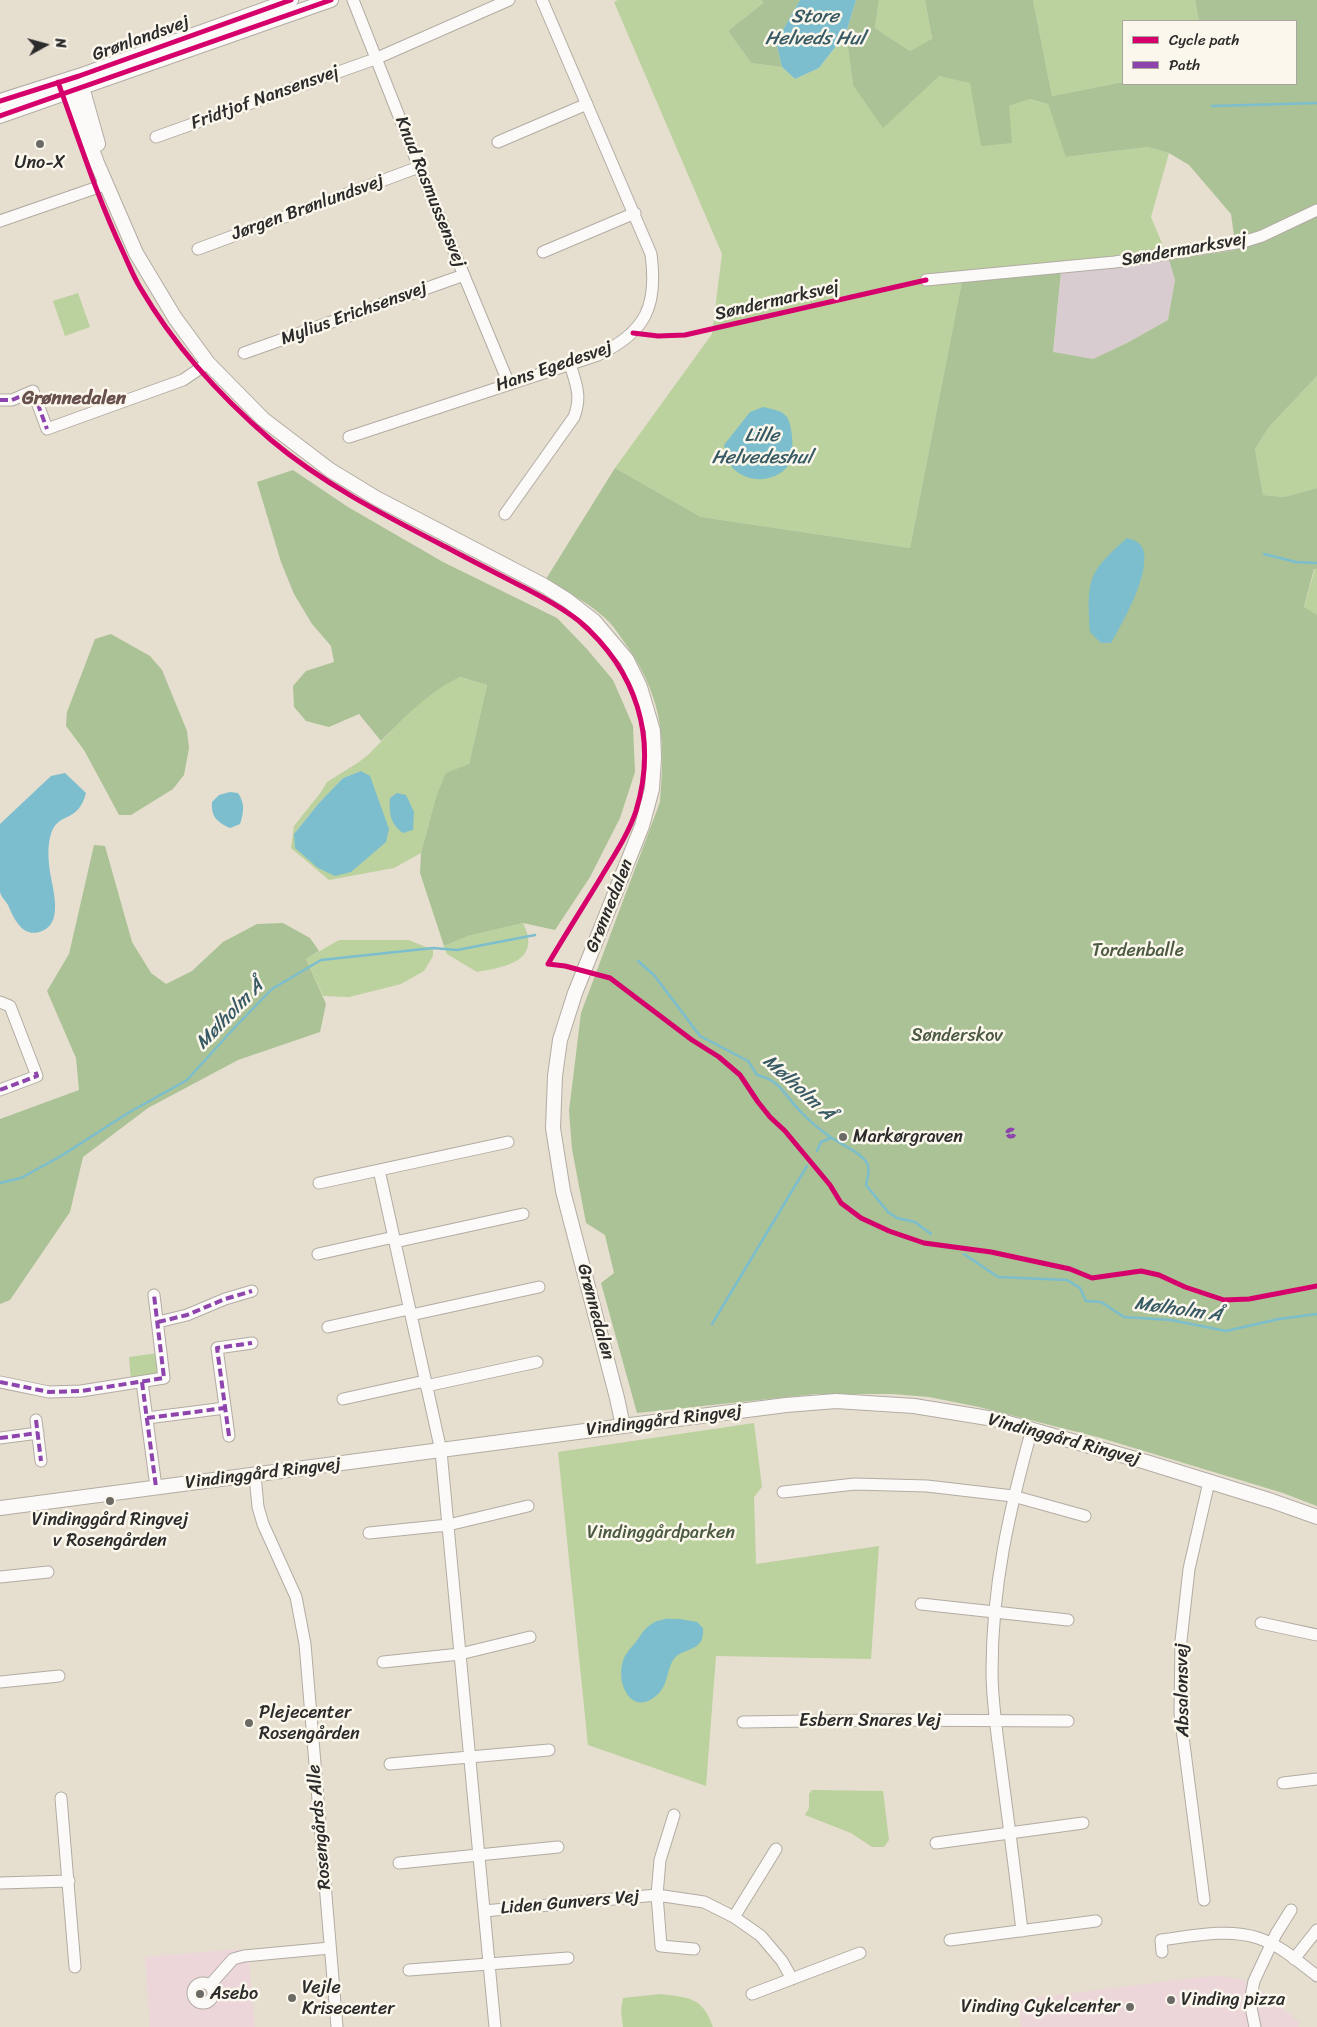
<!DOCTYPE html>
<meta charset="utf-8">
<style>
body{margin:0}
#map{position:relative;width:1317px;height:2027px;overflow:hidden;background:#e6decf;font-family:Sriracha,sans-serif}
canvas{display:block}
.legend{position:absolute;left:1122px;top:20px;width:175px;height:65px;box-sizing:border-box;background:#fbf7ec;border:1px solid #a8a59f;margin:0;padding:6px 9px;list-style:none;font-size:15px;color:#2b2b2b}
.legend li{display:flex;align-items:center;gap:10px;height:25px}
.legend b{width:25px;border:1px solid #a8a59f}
.north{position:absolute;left:20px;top:20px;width:50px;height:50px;-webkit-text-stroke:4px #fbf7ec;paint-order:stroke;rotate:83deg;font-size:14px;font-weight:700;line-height:20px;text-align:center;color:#2b2b2b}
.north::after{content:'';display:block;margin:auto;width:18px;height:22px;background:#2b2b2b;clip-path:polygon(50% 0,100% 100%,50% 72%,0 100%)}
</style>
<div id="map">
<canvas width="1317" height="2027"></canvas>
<ul class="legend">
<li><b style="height:6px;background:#d6006c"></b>Cycle path</li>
<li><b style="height:6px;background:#8e44ad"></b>Path</li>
</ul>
<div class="north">N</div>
</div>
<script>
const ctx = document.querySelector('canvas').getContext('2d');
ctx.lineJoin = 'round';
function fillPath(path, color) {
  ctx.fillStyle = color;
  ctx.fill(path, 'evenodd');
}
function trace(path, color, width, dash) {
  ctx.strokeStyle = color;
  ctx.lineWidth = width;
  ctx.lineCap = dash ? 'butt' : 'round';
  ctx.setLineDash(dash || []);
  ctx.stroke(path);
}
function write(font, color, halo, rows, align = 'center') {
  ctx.font = font + ' Sriracha,sans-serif';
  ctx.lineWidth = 5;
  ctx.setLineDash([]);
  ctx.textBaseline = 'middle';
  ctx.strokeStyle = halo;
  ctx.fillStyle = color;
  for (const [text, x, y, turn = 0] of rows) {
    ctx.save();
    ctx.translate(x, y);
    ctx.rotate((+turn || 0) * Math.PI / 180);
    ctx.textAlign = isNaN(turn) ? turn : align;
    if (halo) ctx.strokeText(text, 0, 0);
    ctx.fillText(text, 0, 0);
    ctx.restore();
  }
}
const built = new Path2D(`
 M239,1949L249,1963L255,2027H150L145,1957Z
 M1222,1976L1243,1980L1259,1989L1300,2023L1298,2027H1021L1017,2000L1202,1977Z`);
const industrial = new Path2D(`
 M1169,260L1175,280L1168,320L1127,343L1093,359L1053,353L1061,271Z`);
const green = new Path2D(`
 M618,0H762L763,3L728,31L751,63L782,67L795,79L819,68L846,33L853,85L939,76L970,82L1009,106L1030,99L1048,104L1067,157L1148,147L1169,153L1151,217L1169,260L962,281L910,548L701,517L615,468L712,334L722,254L614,2Z
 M879,0H925L932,40L910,51L875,28Z
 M1033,0H1195L1199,21H1123V82L1052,96Z
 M78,293L90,327L65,336L53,301Z
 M1317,376V488L1284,497L1263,495L1255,449L1269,427Z
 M1315,568L1317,569V615L1304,608Z
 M459,677L487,685L469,764L436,797L421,853L394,868L329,880L291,848L294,826L321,792L327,782L359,762L369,754L421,701L440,686ZM361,771L294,834L319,803L343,778Z
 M523,923C542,961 506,967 477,972L447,954L444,946L468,936Z
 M339,940H409L433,950V956L424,971L401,984L349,997L323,996L306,959Z
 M158,1353L159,1374L131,1380L129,1357Z
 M754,1423L762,1487L754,1497L756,1564L879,1546L871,1659L716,1656L706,1786L588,1745L558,1452Z
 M812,1790L883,1791L889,1840L884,1847H872L851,1833L805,1815L809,1808V1794Z
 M660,1994C689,1998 702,1996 713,2027H623L621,2011L623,1998Z`);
const forest = new Path2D(`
 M762,0H800L776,42L782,67L751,63L728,31L763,3Z
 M856,0H879L875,28L910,51L932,39L925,0H1033L1052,96L1123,82V84H1296V21H1199L1195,0H1317V376L1269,427L1255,449L1263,495L1284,497L1317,488V569H1314L1304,607L1317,615V1506L1283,1493L1101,1438L979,1407L929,1397L893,1394H816L637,1413L601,1283L614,1273L605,1235L586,1223L572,1149L569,1111L581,1013L660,802C665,741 664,702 629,649C623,641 618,632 611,624C594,605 568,593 546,579L615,468L701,517L910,548L962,281L1061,271L1053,352L1093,359L1127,343L1168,320L1175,280L1169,260L1236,250L1231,214L1189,165L1169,153L1148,147L1066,157L1048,104L1030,99L1009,106L1012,143L981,146L970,83L939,76L883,128L853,85L846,33Z
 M293,470L348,507L443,562L557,618L586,648L613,680L633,726L635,772L620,818L590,877L555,930L523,923L468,936L444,946L420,873L421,853L436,797L446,773L469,764L487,685L460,677C426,693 407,716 381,741L359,714L329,727L306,721L294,707L293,686L306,671L334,662L331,646L312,624L294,594L281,562L257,482Z
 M111,634L150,656L162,670L187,731L189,748L184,775L173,789L131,815H119L84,750L66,726L67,712L95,639Z
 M94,845L105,846L132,942L151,973L166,984L192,971L223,942L257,924L283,923L310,938L319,951L306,959L326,1004L320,1032L238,1060L148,1108L83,1157L70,1212L10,1300L0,1304V1119L79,1090L76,1058L47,991L69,954Z`);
const water = new Path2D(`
 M800,0H856L846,33L819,68L795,79L782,67L776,42Z
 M763,407C771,409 782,410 787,417C793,427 795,456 788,466C773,485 741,483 729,463C726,458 725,450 724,445L750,412Z
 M1127,538C1134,540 1140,542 1143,549C1151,573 1123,622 1111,643H1101L1090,632C1087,580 1087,573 1127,538Z
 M361,771L370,776L389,829L386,842L351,872L335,876L318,868L295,848L294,834L319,803L343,778Z
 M65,773L86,793C78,823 60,812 52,831C48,841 48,853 49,864C50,882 66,922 42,931C23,939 14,919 8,905C6,901 1,897 0,892C0,886 0,879 0,873C0,857 0,840 0,824L51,776Z
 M230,792L238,793C245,803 244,812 240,824L230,828C217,822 211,817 212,802L219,795Z
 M397,793L406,795L414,812L413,830L403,833C390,824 389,813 390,798Z
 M680,1619L697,1622L703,1628C705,1655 681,1645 672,1662C667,1672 667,1685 659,1693C634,1719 615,1686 623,1661C625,1653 633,1646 638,1639C643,1631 650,1622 661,1620C666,1618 674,1619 680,1619Z`);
const stream = new Path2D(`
 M1212,106L1317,103
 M1264,554L1296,562L1317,563
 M638,961L654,975L700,1036L748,1061L757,1075C782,1081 783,1094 800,1111C808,1120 819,1129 829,1136C840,1144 859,1151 867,1163C871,1169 867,1179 866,1185L888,1212L897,1218L915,1222L931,1234
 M817,1151L821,1142L831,1138
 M0,1183L21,1178L61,1156L128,1113L187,1080L236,1026L272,989L321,960L433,948L457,950L535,935
 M964,1254L998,1277L1067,1280L1080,1288L1086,1301L1101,1302L1124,1317L1171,1320L1226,1331L1279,1319L1317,1314
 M712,1324L807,1166`);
const minor = new Path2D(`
 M353,0L419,167L509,384
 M156,137L375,59L509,0
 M498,142L587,104
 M0,221L107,184
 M198,249L419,167
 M543,252L635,213
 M926,280L1115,262L1243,242L1262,236L1317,210
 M244,353L464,275
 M0,400H12L33,391L47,429L183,380L208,363
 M349,437L598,355C646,332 658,306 651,254L542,0
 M505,514L574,417C582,396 576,384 570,364
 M0,1002L10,1006L37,1076L0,1090
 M379,1170L441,1451L495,2027
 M319,1183L508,1142
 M395,1242L523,1214
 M318,1254L394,1237
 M411,1315L539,1287
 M158,1322L187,1315L225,1299L252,1291
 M328,1327L409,1309
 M0,1382L49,1392L81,1391L164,1378L154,1295
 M142,1382L156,1487
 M426,1386L537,1362
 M343,1399L425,1381
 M147,1418L225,1408
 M36,1420L41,1461
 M229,1436L217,1348L252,1343
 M0,1438L38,1433
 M255,1475L258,1507L263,1524L296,1597L305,1644L337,2027
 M783,1492L855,1484L927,1486L1013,1496L1085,1516
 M369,1533L448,1525L528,1506
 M0,1577L48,1572
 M921,1604L1068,1620
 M1261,1623L1317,1635
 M383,1662L460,1654L530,1637
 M0,1682L59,1676
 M743,1722L876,1720L1068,1721
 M390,1764L549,1750
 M1283,1783L1317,1779
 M61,1798L75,1967
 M674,1815L660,1860L657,1895L661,1946L694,1949
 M936,1843L1083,1823
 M399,1863L558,1847
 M0,1883L69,1881
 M1204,1900L1180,1713L1181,1641L1189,1569L1209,1482
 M484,1911L657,1895L704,1902L734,1917L761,1936L782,1961L792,1979
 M734,1917L776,1849
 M1022,1931C1016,1878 1009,1826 1002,1773C998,1740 992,1705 992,1671C992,1586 1009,1511 1032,1429
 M950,1940L1096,1921
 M1162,1952L1161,1940C1192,1936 1228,1928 1258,1938C1280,1945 1299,1962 1317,1976
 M1294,1959L1317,1930
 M409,1970L568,1958
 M193 1993a10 10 0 1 1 20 0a10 10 0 1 1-20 0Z
 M210,1985L233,1959L244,1956L330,1948
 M752,1994L860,1953
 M1255,2027L1250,2002L1254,1981L1276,1934L1291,1910`);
const tertiary = new Path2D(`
 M66,80L97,163L136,253L175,318L208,363L263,419L330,470L376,498L543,585L567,600L594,621L627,660L640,687L653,731L654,758L652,789L642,826L575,993L560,1040L555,1076L553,1128L563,1191L617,1398L623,1426
 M80,80L98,144
 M0,101L79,76L291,0
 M0,116L331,0
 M0,1508L623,1426L786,1405L836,1401L914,1406L994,1419L1146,1462L1272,1501L1317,1517`);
const quiet = new Path2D(`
 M0,400H12L33,391L47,429
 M0,1090L37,1076L35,1070
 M1007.5 1133a3.5 3.5 0 1 1 7 0a3.5 3.5 0 1 1-7 0Z
 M158,1322L187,1315L225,1299L252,1291
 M0,1382L49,1392L81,1391L164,1378L154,1295
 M142,1382L156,1487
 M147,1418L225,1408
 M36,1420L41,1461
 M229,1436L217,1348L252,1343
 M0,1438L38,1433`);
const cycleway = new Path2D(`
 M58,82C79,140 97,197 123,252C129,265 134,278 141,289C175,347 220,396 271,440C323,484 386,516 446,547C470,560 494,572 519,585C539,595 561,607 579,621C637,671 658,738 636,811C628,835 613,857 600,879C583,907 565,935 548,964L565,966L610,978L692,1040L719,1057L740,1075L758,1102L770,1117L785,1131L830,1185L841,1203L861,1218L889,1231L924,1243L991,1252L1070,1269L1092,1278L1141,1271L1159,1275L1185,1287L1224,1300L1249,1299L1317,1286
 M0,101L79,76L291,0
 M0,116L331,0
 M633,333L658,336L685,335L926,280`);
const markers = [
 [40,144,5,"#6c6a64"],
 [843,1137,5,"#6c6a64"],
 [110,1501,5,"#6c6a64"],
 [249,1723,5,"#6c6a64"],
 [200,1994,5,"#6c6a64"],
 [292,1998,5,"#6c6a64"],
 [1171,2000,5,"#6c6a64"],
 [1130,2007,5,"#6c6a64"]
];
const streetNames = [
 ["Grønlandsvej",141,39,-20],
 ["Fridtjof Nansensvej",265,98,-20],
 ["Knud Rasmussensvej",430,192,68],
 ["Jørgen Brønlundsvej",308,208,-20],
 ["Søndermarksvej",1184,250,-10],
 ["Søndermarksvej",777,301,-13],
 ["Mylius Erichsensvej",354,314,-20],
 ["Hans Egedesvej",554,367,-19],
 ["Grønnedalen",610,906,-68],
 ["Grønnedalen",595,1312,75],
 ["Vindinggård Ringvej",664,1421,-7],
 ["Vindinggård Ringvej",1064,1440,15],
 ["Vindinggård Ringvej",263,1474,-7],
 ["Absalonsvej",1183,1690,-91],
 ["Esbern Snares Vej",870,1721],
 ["Rosengårds Alle",320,1827,-95],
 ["Liden Gunvers Vej",570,1903,-5]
];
const poiNames = [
 ["Uno-X",40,163,"center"],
 ["Markørgraven",853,1137],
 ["Vindinggård Ringvej",110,1520,"center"],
 ["v Rosengården",110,1541,"center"],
 ["Plejecenter",259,1713],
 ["Rosengården",259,1734],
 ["Vejle",302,1988],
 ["Krisecenter",302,2009],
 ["Asebo",210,1994],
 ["Vinding pizza",1181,2000],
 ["Vinding Cykelcenter",1120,2007,"right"]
];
const parkNames = [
 ["Tordenballe",1138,951],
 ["Sønderskov",957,1036],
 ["Vindinggårdparken",661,1533]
];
const waterNames = [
 ["Store",815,17],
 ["Helveds Hul",815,39],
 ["Lille",762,436],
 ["Helvedeshul",762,458],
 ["Mølholm Å",230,1015,-46],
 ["Mølholm Å",798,1088,42],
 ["Mølholm Å",1178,1310,8]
];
const neighbourhoodNames = [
 ["Grønnedalen",74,399]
];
fillPath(built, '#ecd6da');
fillPath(industrial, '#d9ccd0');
fillPath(green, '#bbd19e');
fillPath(forest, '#aac295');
fillPath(water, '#7cbece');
trace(stream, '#7cbece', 2.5);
trace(minor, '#b2aca3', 13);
trace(tertiary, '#b2aca3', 16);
trace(minor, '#fbfaf8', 11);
trace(tertiary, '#fbfaf8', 14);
trace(quiet, '#8e44ad', 4, [8, 4]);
trace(cycleway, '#d6006c', 5);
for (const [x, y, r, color] of markers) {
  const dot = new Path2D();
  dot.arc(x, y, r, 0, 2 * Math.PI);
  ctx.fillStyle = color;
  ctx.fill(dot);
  trace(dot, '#fbf7ec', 2);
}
write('18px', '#2b2b2b', '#fbf7ec', streetNames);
write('18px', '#2b2b2b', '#fbf7ec', poiNames, 'left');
write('18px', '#4b5a41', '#fbf7ec', parkNames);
write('italic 19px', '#385a64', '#fbf7ec', waterNames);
write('bold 19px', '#68504f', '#fbf7ec', neighbourhoodNames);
</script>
